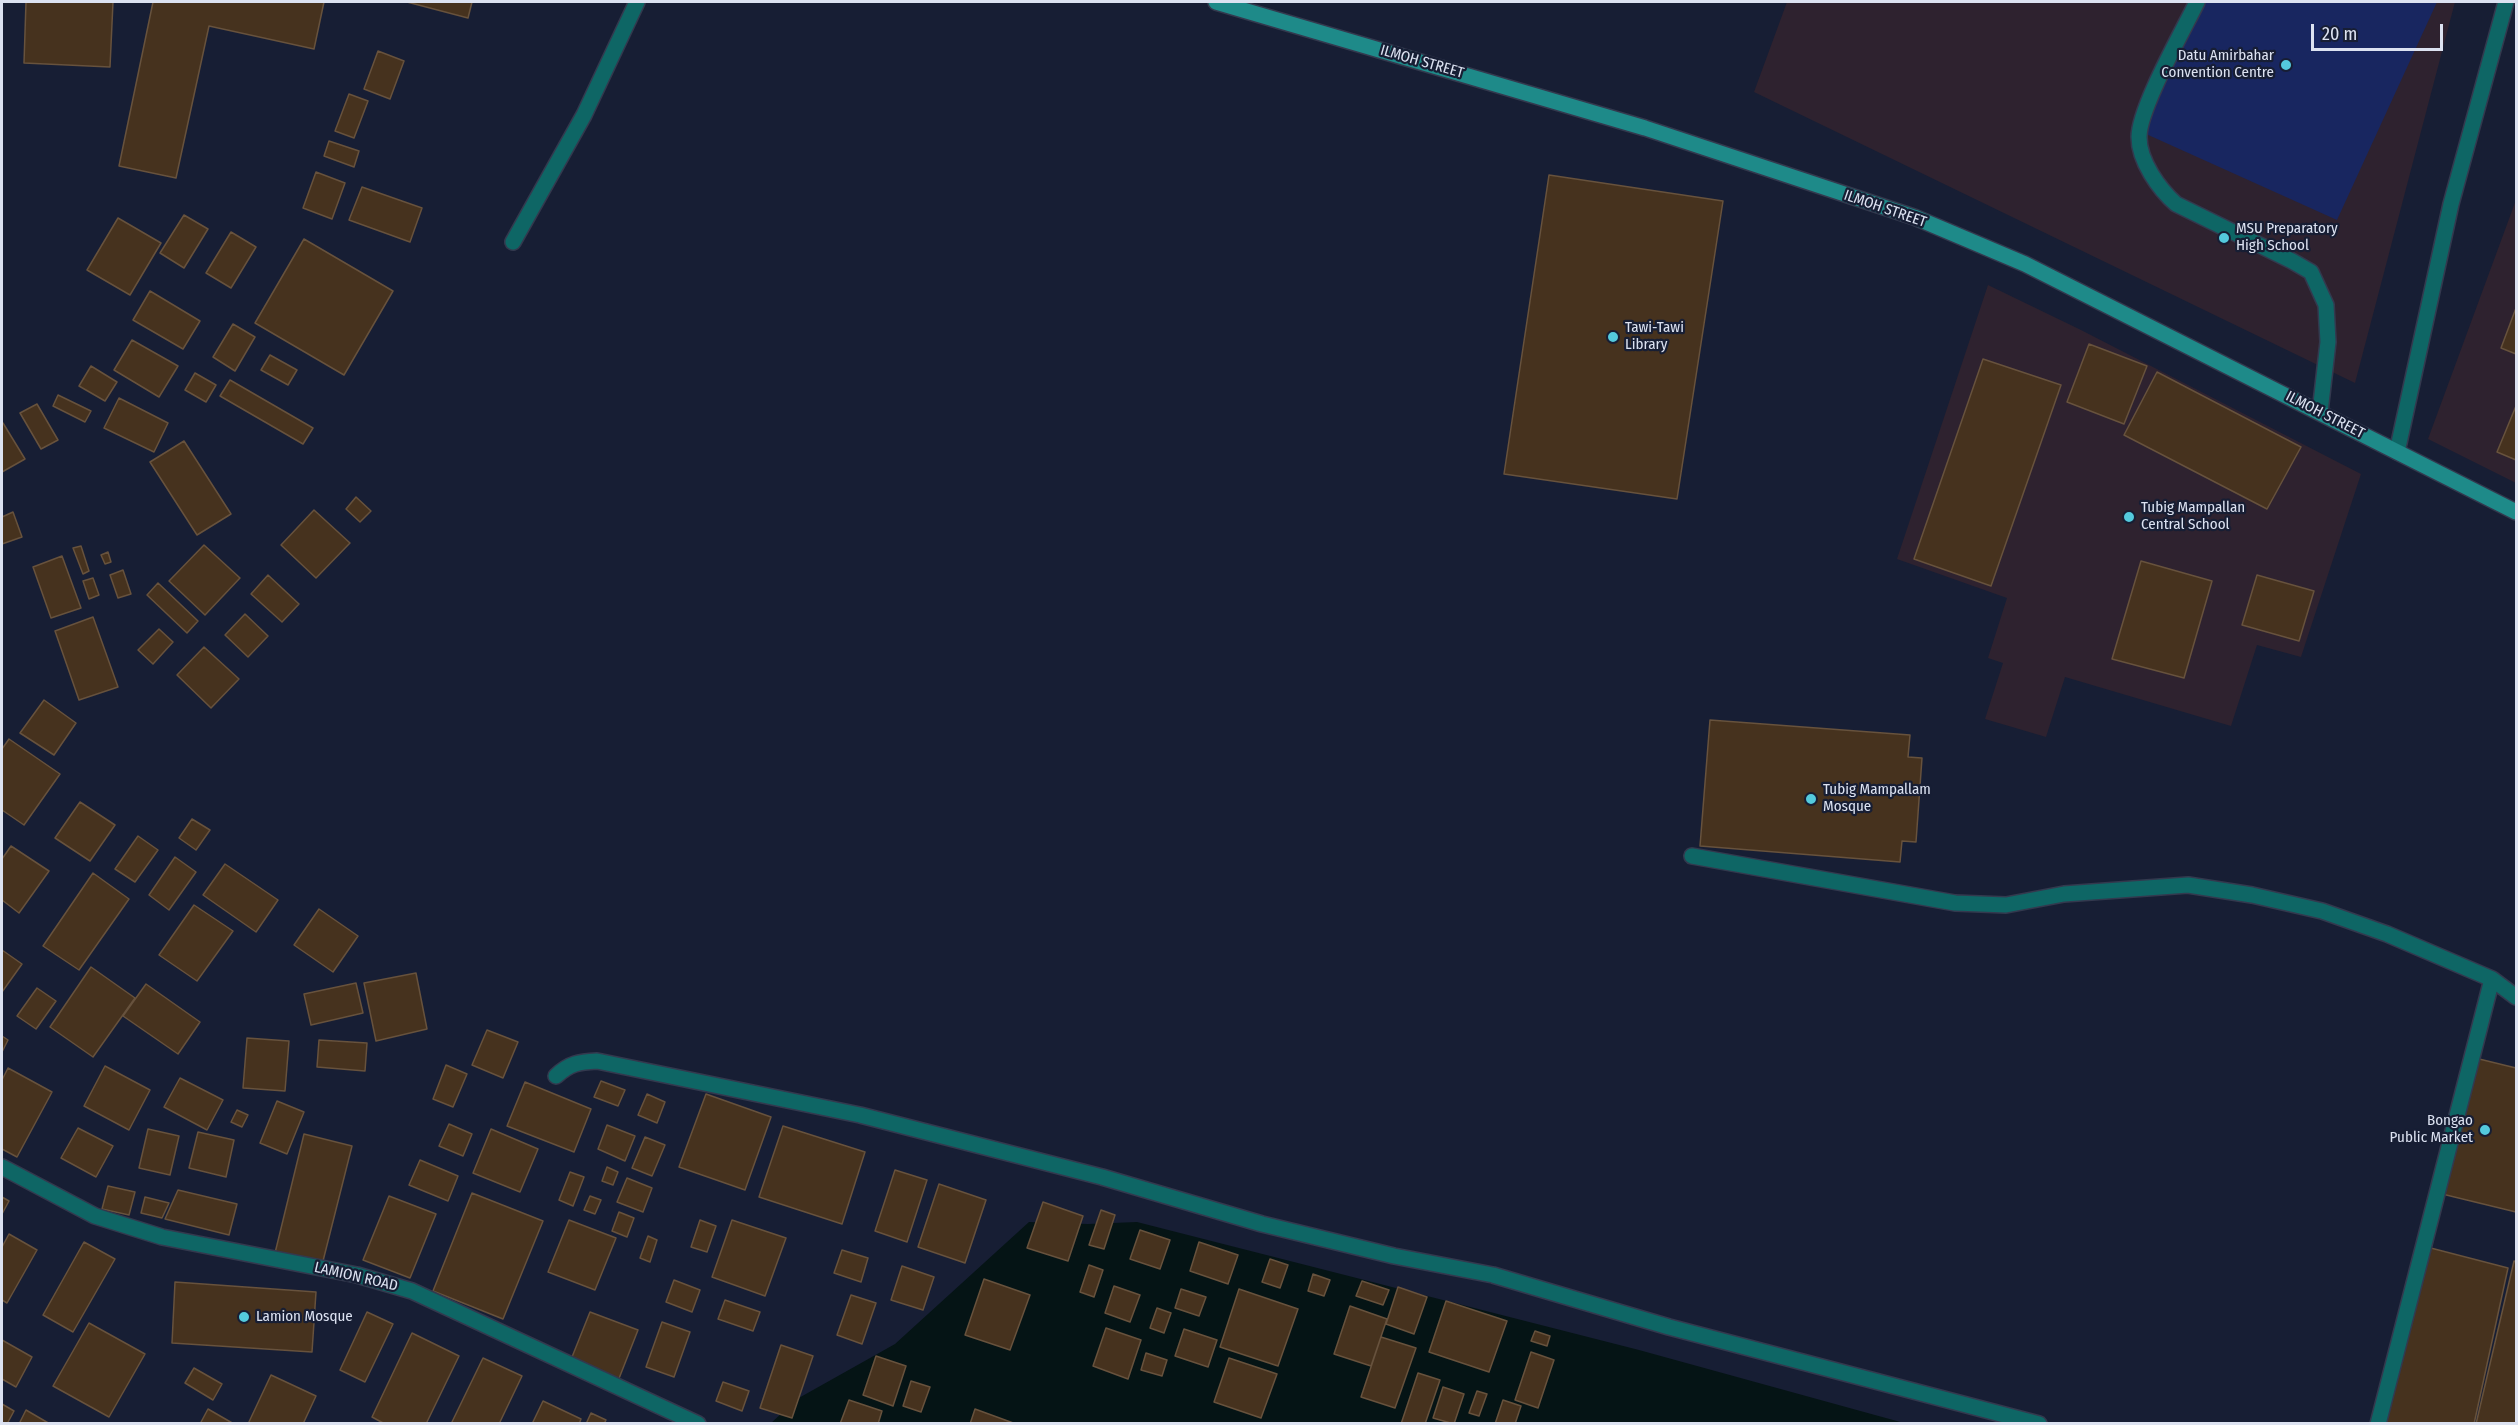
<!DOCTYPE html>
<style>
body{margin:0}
#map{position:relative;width:2518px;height:1425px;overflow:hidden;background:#171e34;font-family:"Fira Sans Condensed",sans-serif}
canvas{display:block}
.frame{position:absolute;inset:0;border:3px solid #dce2f1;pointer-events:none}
.scale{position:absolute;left:2311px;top:24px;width:132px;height:27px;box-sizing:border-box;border:3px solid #dce2f1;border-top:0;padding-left:8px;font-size:18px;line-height:21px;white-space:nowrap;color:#dce2f1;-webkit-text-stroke:4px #171e34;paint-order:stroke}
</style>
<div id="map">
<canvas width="2518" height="1425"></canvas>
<div class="frame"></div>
<div class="scale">20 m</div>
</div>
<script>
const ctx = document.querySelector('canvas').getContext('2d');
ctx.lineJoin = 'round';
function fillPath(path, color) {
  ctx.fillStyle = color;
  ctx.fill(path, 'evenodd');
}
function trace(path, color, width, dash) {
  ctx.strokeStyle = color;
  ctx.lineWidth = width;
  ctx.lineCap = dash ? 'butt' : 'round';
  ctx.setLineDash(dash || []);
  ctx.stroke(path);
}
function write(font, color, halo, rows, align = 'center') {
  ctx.font = font + ' "Fira Sans Condensed",sans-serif';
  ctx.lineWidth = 4.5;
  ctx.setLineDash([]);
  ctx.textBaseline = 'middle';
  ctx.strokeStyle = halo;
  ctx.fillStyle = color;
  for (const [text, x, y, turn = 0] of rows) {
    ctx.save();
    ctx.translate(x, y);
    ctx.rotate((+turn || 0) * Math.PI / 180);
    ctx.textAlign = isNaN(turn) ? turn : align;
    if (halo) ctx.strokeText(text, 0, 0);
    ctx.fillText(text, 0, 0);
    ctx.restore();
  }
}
const education = new Path2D(`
 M1787,2H2455L2355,383L1754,92Z
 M2516,200V483L2428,439Z
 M1988,285L2081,330L2361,474L2301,657L2257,645L2231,726L2065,677L2046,737L1985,719L2003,663L1988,658L2007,598L1897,559Z`);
const green = new Path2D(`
 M2193,2H2437L2337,220L2135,129Z`);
const water = new Path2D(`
 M1029,1222L1088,1224L1137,1222L1639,1350L1904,1423L770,1424L797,1399L895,1344Z`);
const building = new Path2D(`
 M26,2H113L110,67L24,63Z
 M153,2H324L314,49L209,26L176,178L119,166Z
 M407,2H472L468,18Z
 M378,51L404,61L390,99L364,89Z
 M349,94L368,101L354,138L335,131Z
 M329,141L359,151L354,167L324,156Z
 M316,172L345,183L332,219L303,208Z
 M1549,175L1723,201L1677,499L1504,474Z
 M362,187L422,208L410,242L349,220Z
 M184,215L208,229L184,268L160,253Z
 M118,218L161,243L130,295L87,270Z
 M231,232L256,247L231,288L206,273Z
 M304,239L393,291L344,375L255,323Z
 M150,291L200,321L183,349L133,320Z
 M2516,308V354L2501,348Z
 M233,324L255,337L235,371L213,357Z
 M132,340L178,366L159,397L114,370Z
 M2089,344L2147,366L2124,424L2067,402Z
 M270,355L297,370L288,385L261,370Z
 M1983,359L2061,385L1991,586L1914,559Z
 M91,366L117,382L105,401L79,386Z
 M2157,372L2301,447L2267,509L2124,435Z
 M195,373L216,385L206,402L185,390Z
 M230,380L313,428L303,444L220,396Z
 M58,395L91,411L85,422L53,406Z
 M119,398L168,423L154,452L104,428Z
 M37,404L58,440L41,449L20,413Z
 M2516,406V460L2497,452Z
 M3,423L25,459L2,472V424Z
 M184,441L231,514L197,535L150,462Z
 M356,497L371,511L360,522L346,509Z
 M314,510L350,543L316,578L281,545Z
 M13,512L22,537L2,544V517Z
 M204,545L240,578L205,615L169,581Z
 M81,546L89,571L83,574L73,548Z
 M108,552L111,562L105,564L101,555Z
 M62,556L81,608L51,618L33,567Z
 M2141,561L2212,581L2184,678L2112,659Z
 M123,570L131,594L118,598L110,575Z
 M268,575L299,604L282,622L251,594Z
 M2257,575L2314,591L2299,641L2242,625Z
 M93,578L99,595L89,599L83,581Z
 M158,583L198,621L187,633L147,595Z
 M245,614L268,636L248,657L225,635Z
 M93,617L118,687L79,700L55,631Z
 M159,629L173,642L153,664L138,650Z
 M204,647L239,679L211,708L177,675Z
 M44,700L76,723L54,755L20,733Z
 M1710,720L1910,735L1908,757L1922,758L1916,842L1902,841L1900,862L1700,846Z
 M9,739L60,774L24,825L2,810V749Z
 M80,802L115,825L90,861L55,838Z
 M192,819L210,830L196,850L179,838Z
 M138,836L158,850L135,882L115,869Z
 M11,846L49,871L19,913L2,900V859Z
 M175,857L196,872L169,910L149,895Z
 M225,864L278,900L256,932L203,895Z
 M93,873L129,899L79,970L43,946Z
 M194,905L233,931L197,981L159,955Z
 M319,909L358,936L333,972L294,945Z
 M2,950L22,964L2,992Z
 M91,967L135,998L93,1057L50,1027Z
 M416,973L427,1029L376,1041L364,983Z
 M356,983L363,1013L311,1025L304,994Z
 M146,984L200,1022L178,1054L123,1016Z
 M37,988L56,1001L36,1029L17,1016Z
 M487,1030L518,1042L503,1078L472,1065Z
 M2,1036L8,1040L2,1052Z
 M247,1038L289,1041L285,1091L243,1088Z
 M319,1040L367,1043L365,1071L317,1067Z
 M2471,1057L2516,1068V1212L2438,1193Z
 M446,1065L467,1074L453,1107L433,1099Z
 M105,1066L150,1090L129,1130L84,1106Z
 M8,1068L52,1092L17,1157L2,1149V1080Z
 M180,1078L223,1100L207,1130L164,1107Z
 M601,1081L625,1090L618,1106L594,1097Z
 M525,1082L591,1109L574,1152L507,1126Z
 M647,1094L665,1102L657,1123L638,1115Z
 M706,1094L771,1117L745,1190L679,1167Z
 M277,1101L304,1112L287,1154L260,1143Z
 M237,1110L248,1115L242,1127L231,1122Z
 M449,1124L472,1134L463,1156L439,1146Z
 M607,1125L635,1136L625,1161L598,1149Z
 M783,1126L865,1152L842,1224L759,1197Z
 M78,1128L113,1146L96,1177L61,1158Z
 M148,1129L179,1136L170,1175L139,1168Z
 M491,1129L538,1149L520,1192L473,1173Z
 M198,1132L234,1140L226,1177L189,1168Z
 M304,1134L352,1146L322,1265L275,1253Z
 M645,1137L665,1145L652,1176L632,1168Z
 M420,1160L458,1176L448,1201L409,1185Z
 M607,1167L618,1172L613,1185L602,1181Z
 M895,1170L927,1180L907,1242L875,1231Z
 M570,1172L584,1177L573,1206L559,1200Z
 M627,1178L652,1188L643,1212L617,1202Z
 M939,1184L986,1200L965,1263L918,1247Z
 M108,1186L135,1192L129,1215L102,1209Z
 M178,1190L237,1204L229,1235L165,1219Z
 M472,1193L543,1221L503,1319L433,1291Z
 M389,1196L436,1214L410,1278L363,1260Z
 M590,1196L601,1200L595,1214L584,1210Z
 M2,1197L9,1201L2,1214Z
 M145,1197L169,1203L162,1218L141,1213Z
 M1043,1202L1083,1216L1068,1261L1027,1248Z
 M1101,1210L1115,1215L1104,1249L1089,1245Z
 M619,1212L634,1218L627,1237L612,1231Z
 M569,1220L616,1238L595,1290L548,1272Z
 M700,1220L716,1226L707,1252L691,1247Z
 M732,1220L786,1238L765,1296L712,1277Z
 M1140,1230L1170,1240L1160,1269L1130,1259Z
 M9,1234L37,1250L7,1303L2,1300V1247Z
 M648,1236L657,1240L650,1262L640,1258Z
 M84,1242L115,1259L73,1332L43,1315Z
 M1199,1242L1238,1255L1228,1284L1190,1271Z
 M2423,1246L2508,1268L2474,1424H2383Z
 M842,1250L868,1258L861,1282L834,1273Z
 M1270,1259L1288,1265L1280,1288L1262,1282Z
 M2514,1261L2516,1262V1424H2476Z
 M1089,1265L1103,1270L1094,1297L1080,1292Z
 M902,1266L934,1277L923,1310L891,1300Z
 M1313,1274L1330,1280L1324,1296L1308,1291Z
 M984,1279L1030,1295L1010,1350L965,1335Z
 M674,1280L700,1290L692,1312L666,1302Z
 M1362,1281L1389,1290L1383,1305L1356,1296Z
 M175,1282L316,1292L312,1352L172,1343Z
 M1114,1286L1140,1295L1130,1322L1105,1313Z
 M1398,1287L1427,1297L1414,1334L1386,1324Z
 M1181,1289L1206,1297L1199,1316L1175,1308Z
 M1239,1289L1298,1309L1278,1366L1220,1347Z
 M851,1295L876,1303L862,1344L837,1335Z
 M725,1300L760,1312L753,1331L718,1319Z
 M1446,1301L1507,1321L1489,1372L1429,1352Z
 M1350,1306L1387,1319L1371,1366L1334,1354Z
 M1157,1308L1171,1313L1164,1333L1150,1328Z
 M367,1312L393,1324L365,1382L340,1370Z
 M590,1312L638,1330L618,1381L570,1362Z
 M662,1322L690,1332L674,1377L646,1367Z
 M89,1323L145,1354L109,1417L53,1386Z
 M1106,1328L1141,1340L1128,1379L1093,1366Z
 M1184,1329L1217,1340L1208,1367L1175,1356Z
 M1535,1331L1550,1336L1547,1346L1531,1341Z
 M412,1333L459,1356L426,1424H385L372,1417Z
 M1381,1337L1416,1348L1395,1408L1361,1397Z
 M2,1340L32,1357L16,1387L2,1379Z
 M781,1345L813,1356L792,1418L760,1408Z
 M1531,1352L1554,1360L1538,1408L1515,1400Z
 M1146,1353L1167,1360L1162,1376L1141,1370Z
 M876,1356L906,1366L893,1406L863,1395Z
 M483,1358L522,1376L499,1424H451Z
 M1229,1358L1277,1374L1261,1418L1214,1402Z
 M194,1368L222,1384L213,1400L185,1383Z
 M1418,1373L1440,1380L1425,1424H1401Z
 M271,1375L316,1396L303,1424H248Z
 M911,1381L930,1387L921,1412L903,1406Z
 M723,1382L749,1391L742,1411L716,1401Z
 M1443,1387L1464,1394L1454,1424L1433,1418Z
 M1477,1391L1487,1394L1479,1416L1469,1413Z
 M849,1400L882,1411L878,1424H840Z
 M1503,1400L1521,1406L1515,1424H1495Z
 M543,1401L581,1419L579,1424H532Z
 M2,1404L14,1411L7,1424H2Z
 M208,1409L234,1424H200Z
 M975,1409L1016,1424H970Z
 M26,1410L50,1424H19Z
 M591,1413L606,1420L604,1424H586Z`);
const lane = new Path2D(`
 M2197,2C2183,31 2139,108 2139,137C2139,161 2159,189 2176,204L2292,261L2311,272L2326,305L2328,342L2320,412`);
const street = new Path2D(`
 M513,242L584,115L637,2
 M2397,452L2451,204L2506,2
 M1692,856L1955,903L2006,905L2064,894L2188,885L2252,895L2322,911L2387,934L2492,979L2516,997
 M556,1076C570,1063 579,1062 597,1061L860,1115L1102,1177L1262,1224L1394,1256L1493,1275L1669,1327L2039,1424
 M2,1167L95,1216L162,1237L357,1275L412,1291L698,1424
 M2378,1424L2492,979`);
const secondary = new Path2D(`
 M1216,2L1645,128L1914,217L2025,264L2516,512`);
const markers = [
 [2286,65,6,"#54cadd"],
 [2224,238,6,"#54cadd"],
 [1613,337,6,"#54cadd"],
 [2129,517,6,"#54cadd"],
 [1811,799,6,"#54cadd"],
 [2485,1130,6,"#54cadd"],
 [244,1317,6,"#54cadd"]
];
const poiNames = [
 ["Datu Amirbahar",2274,56,"right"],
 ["Convention Centre",2274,73,"right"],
 ["MSU Preparatory",2236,229],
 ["High School",2236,246],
 ["Tawi-Tawi",1625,328],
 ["Library",1625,345],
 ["Tubig Mampallan",2141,508],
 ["Central School",2141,525],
 ["Tubig Mampallam",1823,790],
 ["Mosque",1823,807],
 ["Bongao",2473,1121,"right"],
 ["Public Market",2473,1138,"right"],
 ["Lamion Mosque",256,1317]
];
const streetNames = [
 ["ILMOH STREET",1422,62,16],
 ["ILMOH STREET",1885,209,19],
 ["ILMOH STREET",2325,415,27],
 ["LAMION ROAD",356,1277,13]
];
fillPath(education, '#2e222f');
fillPath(green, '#182660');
fillPath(water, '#051415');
fillPath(building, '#46321e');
trace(building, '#67523d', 1.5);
trace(lane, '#33394e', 18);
trace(street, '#33394e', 18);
trace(secondary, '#33394e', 18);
trace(lane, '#0e6665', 15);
trace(street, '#0e6665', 15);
trace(secondary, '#1e8a89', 15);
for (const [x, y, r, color] of markers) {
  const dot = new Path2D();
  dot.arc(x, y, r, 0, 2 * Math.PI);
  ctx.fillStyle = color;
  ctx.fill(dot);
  trace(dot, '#171e34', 2);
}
write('15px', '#dce2f1', '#171e34', poiNames, 'left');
write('15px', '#dce2f1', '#171e34', streetNames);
</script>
